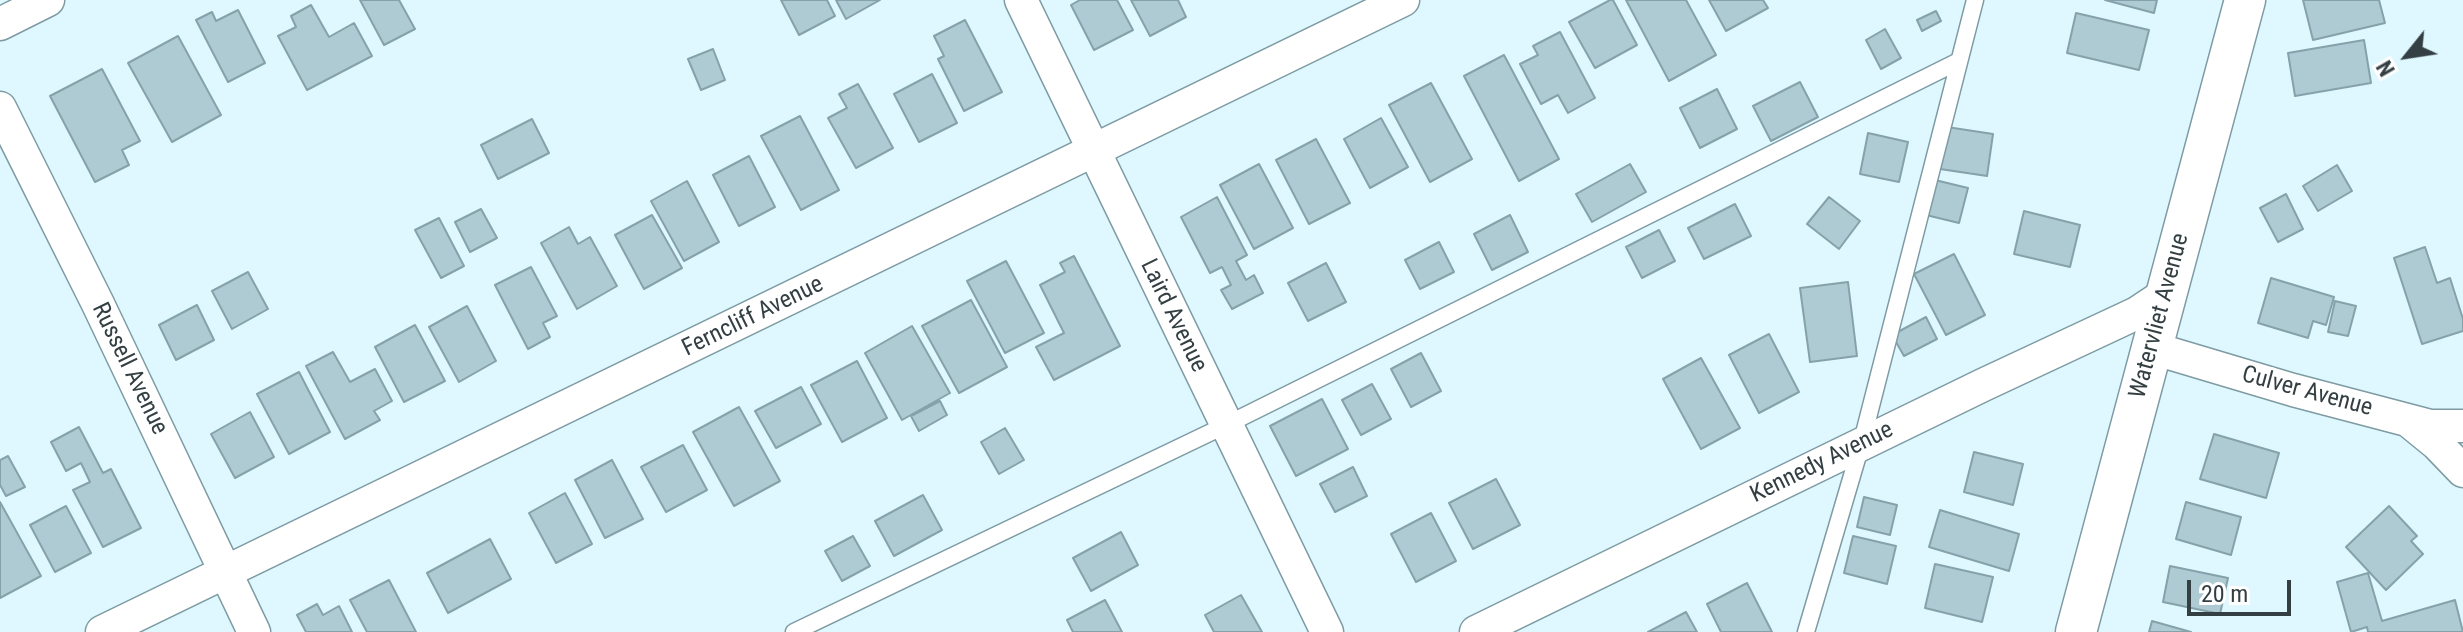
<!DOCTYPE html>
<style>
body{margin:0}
#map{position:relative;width:2463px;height:632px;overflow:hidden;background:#dff8ff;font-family:"Roboto Condensed",sans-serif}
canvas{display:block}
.north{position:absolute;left:2367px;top:16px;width:80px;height:80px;-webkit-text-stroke:6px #fff;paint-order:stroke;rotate:240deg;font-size:22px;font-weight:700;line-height:32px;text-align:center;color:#333f42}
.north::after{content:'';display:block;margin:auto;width:28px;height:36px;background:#333f42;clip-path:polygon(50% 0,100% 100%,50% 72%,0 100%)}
.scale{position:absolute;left:2187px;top:580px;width:104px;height:36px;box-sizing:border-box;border:4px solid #333f42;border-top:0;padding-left:10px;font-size:24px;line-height:28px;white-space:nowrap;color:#333f42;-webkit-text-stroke:6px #fff;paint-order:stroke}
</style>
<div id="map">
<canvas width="2463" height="632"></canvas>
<div class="north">N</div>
<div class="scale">20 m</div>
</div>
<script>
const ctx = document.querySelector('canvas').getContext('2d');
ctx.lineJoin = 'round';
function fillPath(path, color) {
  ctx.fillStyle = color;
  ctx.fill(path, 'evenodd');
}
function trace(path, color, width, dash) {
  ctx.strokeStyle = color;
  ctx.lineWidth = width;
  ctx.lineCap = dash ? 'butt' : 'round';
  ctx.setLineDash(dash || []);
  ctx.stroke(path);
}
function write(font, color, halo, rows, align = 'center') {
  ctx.font = font + ' "Roboto Condensed",sans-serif';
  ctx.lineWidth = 6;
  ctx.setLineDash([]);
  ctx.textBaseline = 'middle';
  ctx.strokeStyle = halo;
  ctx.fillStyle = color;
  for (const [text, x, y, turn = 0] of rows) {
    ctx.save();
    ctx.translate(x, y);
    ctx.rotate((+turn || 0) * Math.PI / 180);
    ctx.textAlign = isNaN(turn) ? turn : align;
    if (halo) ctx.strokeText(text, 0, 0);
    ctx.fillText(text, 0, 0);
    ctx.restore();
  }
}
const building = new Path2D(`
 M360,0H399L415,29L384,45Z
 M781,0H827L835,16L799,35Z
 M836,0H880L846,19Z
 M1080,0H1117L1133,30L1094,50L1071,5Z
 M1131,0H1178L1186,17L1150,36Z
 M1610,0H1613L1637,45L1595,68L1569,22Z
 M1626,0H1686L1716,55L1669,81Z
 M1709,0H1763L1768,8L1726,31Z
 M2105,0H2157L2154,13Z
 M2303,0H2379L2385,23L2313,40Z
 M311,5L329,37L354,23L372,56L307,90L278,36L296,27L291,16Z
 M238,10L265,63L228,82L196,20L212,12L216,21Z
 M1936,11L1941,21L1922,31L1917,20Z
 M2076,13L2149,30L2139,70L2067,53Z
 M965,20L1002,92L964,111L938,59L944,56L934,36Z
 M1885,29L1901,58L1881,69L1866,40Z
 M1560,32L1595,98L1568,113L1558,95L1541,104L1520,64L1538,55L1533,46Z
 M178,36L221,115L172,142L128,63Z
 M2364,40L2371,83L2295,96L2288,53Z
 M713,49L725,80L701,90L688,59Z
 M1504,55L1559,159L1519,181L1464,76Z
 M102,69L140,141L122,150L129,165L95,182L50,96Z
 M932,74L957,123L919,142L894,94Z
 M1800,82L1818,117L1771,141L1753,106Z
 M1431,83L1472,159L1430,182L1389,105Z
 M858,84L893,148L856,168L828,118L847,108L839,94Z
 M1717,89L1737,129L1700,148L1680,108Z
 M800,116L839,190L801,210L761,136Z
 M1381,118L1408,167L1370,188L1344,139Z
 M532,119L549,153L498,179L481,145Z
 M1947,127L1993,134L1987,176L1940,169Z
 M1868,133L1908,142L1899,182L1860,174Z
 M1316,139L1350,203L1309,224L1276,160Z
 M749,156L775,207L739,226L713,175Z
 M1259,164L1293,228L1254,249L1220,185Z
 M1630,164L1646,192L1592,222L1576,194Z
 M2337,165L2352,191L2318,211L2303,186Z
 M1935,180L1968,188L1959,223L1926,215Z
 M687,181L719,242L684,261L651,201Z
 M2286,194L2303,229L2278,242L2260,208Z
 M1217,197L1247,255L1236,261L1246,280L1254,275L1263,293L1232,309L1221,290L1231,285L1222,267L1210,273L1181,217Z
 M1829,197L1860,221L1839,249L1807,224Z
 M1735,204L1751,236L1704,259L1688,228Z
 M481,209L497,238L470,252L455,222Z
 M2024,211L2080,225L2070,267L2014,254Z
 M652,215L682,268L644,289L615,235Z
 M1510,215L1528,252L1492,270L1474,234Z
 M439,218L464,266L441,278L415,230Z
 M569,227L578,244L590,237L617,286L577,309L541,243Z
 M1659,230L1675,261L1642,278L1626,247Z
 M1439,242L1454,272L1420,289L1405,260Z
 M2425,247L2437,283L2450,278L2463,319V331L2422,344L2394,258Z
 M1954,254L1985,315L1946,335L1914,274Z
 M1074,256L1120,346L1054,380L1036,347L1064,333L1040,285L1065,272L1060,263Z
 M1006,261L1044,333L1005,353L967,281Z
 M1326,263L1346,302L1308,321L1288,283Z
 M531,267L557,316L543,323L550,337L528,349L495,285Z
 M248,272L268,309L232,329L212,291Z
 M2271,278L2334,297L2326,325L2313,321L2308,338L2258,323Z
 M1848,282L1857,356L1810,362L1800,288Z
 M971,300L1007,367L959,393L922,326Z
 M2335,301L2356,306L2348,336L2328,332Z
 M197,305L214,340L176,360L159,325Z
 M467,306L496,361L459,382L429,327Z
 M1926,317L1937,339L1904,356L1892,335Z
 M415,325L445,381L404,402L375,347Z
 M912,326L950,393L902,420L865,353Z
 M1769,334L1799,392L1759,413L1729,355Z
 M333,352L350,382L375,369L392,401L374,411L380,420L345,439L306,366Z
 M1421,353L1441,391L1411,407L1391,369Z
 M1701,358L1740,428L1701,449L1663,379Z
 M857,361L887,418L842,442L811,385Z
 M299,372L330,432L289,454L257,394Z
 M1372,384L1391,419L1361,435L1342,400Z
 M801,387L821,424L776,448L755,411Z
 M1322,399L1348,449L1296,476L1270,426Z
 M940,401L947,415L919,431L911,416Z
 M739,407L780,481L734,506L693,432Z
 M250,412L274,457L235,478L211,434Z
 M79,427L103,473L111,469L141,528L103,547L73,490L90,482L81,463L66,471L51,442Z
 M1005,428L1024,460L999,474L981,442Z
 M2214,434L2279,453L2266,498L2200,479Z
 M683,445L707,490L666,512L641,467Z
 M1974,452L2023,464L2013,505L1964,492Z
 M8,456L25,487L6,496L0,485V460Z
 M612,460L643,519L605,538L575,480Z
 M1353,467L1367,496L1335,512L1320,484Z
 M1496,479L1520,525L1473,549L1449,503Z
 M565,493L592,544L556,563L529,513Z
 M923,495L942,530L894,556L875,521Z
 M1864,497L1897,505L1890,535L1857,527Z
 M0,502L41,576L0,598Z
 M2186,502L2241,517L2231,555L2176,539Z
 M66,506L91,553L55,572L30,525Z
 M2389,506L2417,536L2411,541L2423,554L2386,590L2346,547Z
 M1940,510L2019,534L2009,571L1929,547Z
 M1431,513L1456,561L1416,582L1391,534Z
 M1121,532L1138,565L1091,591L1073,558Z
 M853,536L870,566L842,581L825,551Z
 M1853,536L1896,546L1887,584L1844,573Z
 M490,539L511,579L448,613L427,573Z
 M1935,564L1993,577L1982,622L1925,608Z
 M2170,566L2228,578L2220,614L2163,602Z
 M2368,573L2382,621L2455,600L2463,632H2368L2367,627L2351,632L2337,582Z
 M389,580L416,632H367L350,600Z
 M1747,583L1772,632H1721L1707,604Z
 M1241,595L1262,632H1214L1205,615Z
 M1105,600L1122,632H1073L1067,620Z
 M317,604L323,615L339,606L352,632H306L297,615Z
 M1686,612L1697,632H1648Z
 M2152,621L2191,632H2149Z`);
const service = new Path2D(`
 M794,632L1226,425L1959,61
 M1806,632L1861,445L1975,0`);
const minor = new Path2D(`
 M1021,0L1327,632
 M0,24L48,0
 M0,108L98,304L254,632
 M2152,348L2293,390L2430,426H2463
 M2410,422L2437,444L2463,471
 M102,632L1403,0
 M1476,632L1983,385L2137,313L2167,293`);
const tertiary = new Path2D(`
 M2076,632L2245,0`);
const streetNames = [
 ["Laird Avenue",1173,316,64],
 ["Watervliet Avenue",2160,316,-75],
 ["Ferncliff Avenue",753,317,-26],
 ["Russell Avenue",129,369,64],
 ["Culver Avenue",2307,392,15],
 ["Kennedy Avenue",1822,463,-26]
];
fillPath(building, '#aecbd4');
trace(building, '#85a2aa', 2);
trace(service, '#7e9ba3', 19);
trace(minor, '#7e9ba3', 35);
trace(tertiary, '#7e9ba3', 43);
trace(service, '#fff', 16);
trace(minor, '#fff', 32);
trace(tertiary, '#fff', 40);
write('24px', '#333f42', '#fff', streetNames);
</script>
